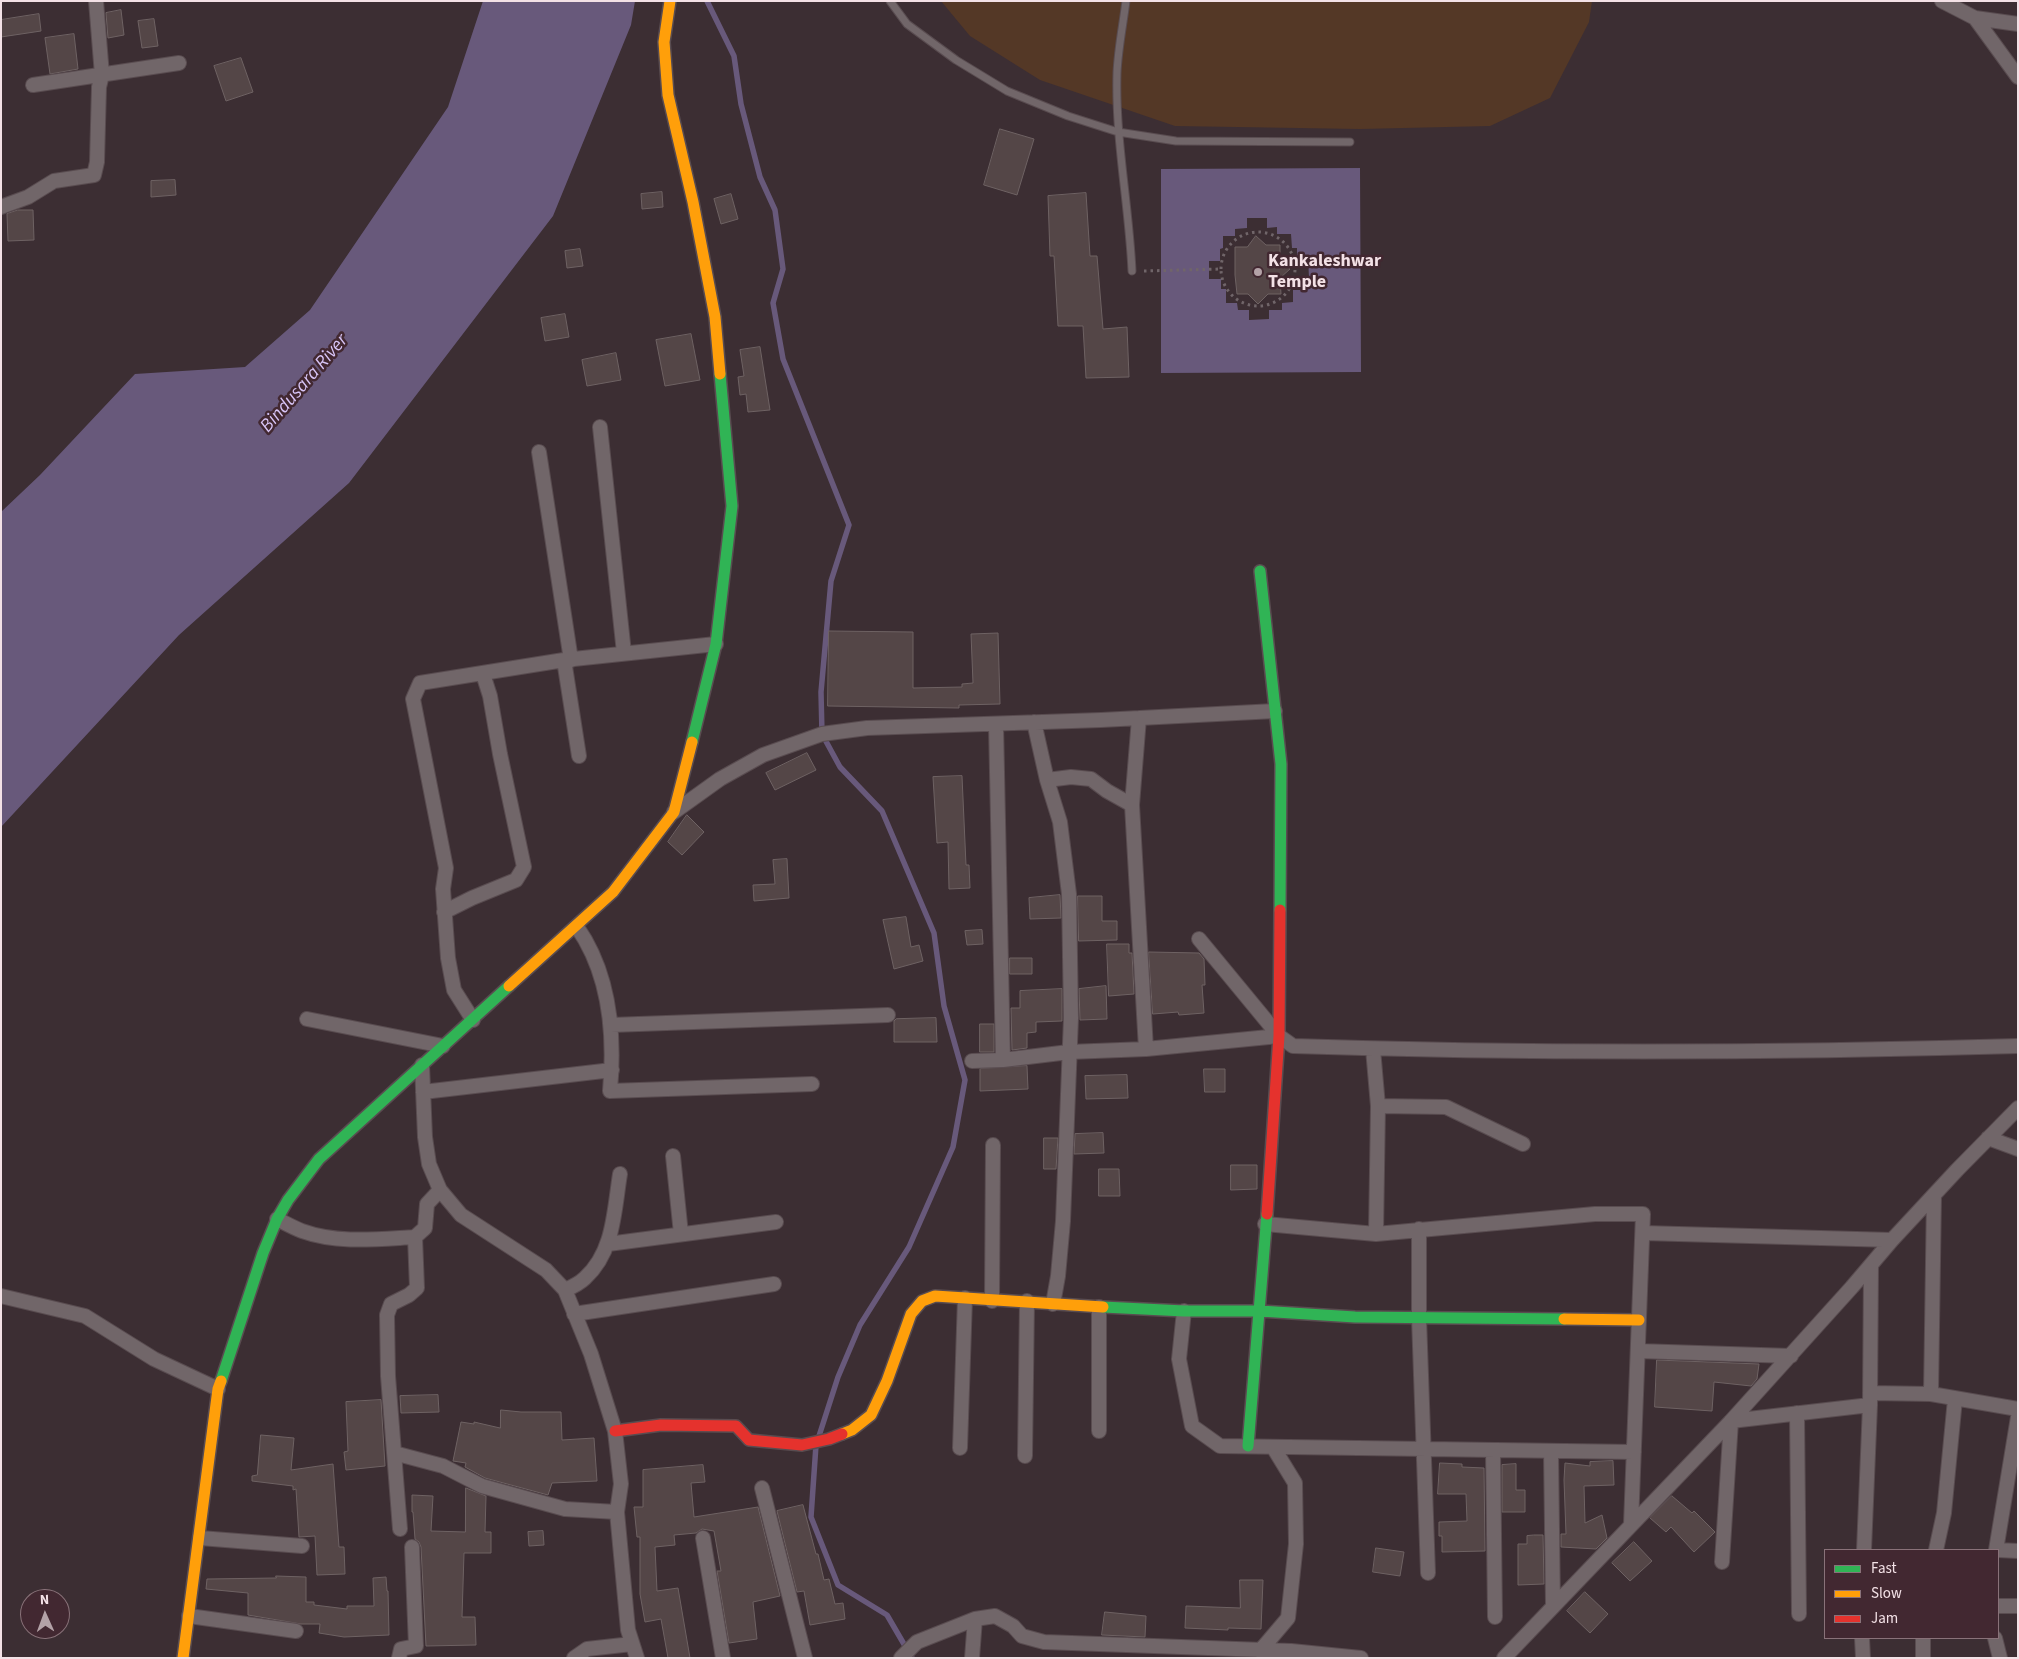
<!DOCTYPE html>
<style>
body{margin:0}
#map{position:relative;width:2019px;height:1659px;overflow:hidden;background:#3c2e33;font-family:"Source Sans 3",sans-serif}
canvas{display:block}
.frame{position:absolute;inset:0;border:2px solid #f3e1e6;pointer-events:none}
.legend{position:absolute;left:1824px;top:1549px;width:175px;height:90px;box-sizing:border-box;background:#422831;border:1px solid #897279;margin:0;padding:6px 9px;list-style:none;font-size:15px;color:#f3e1e6}
.legend li{display:flex;align-items:center;gap:10px;height:25px}
.legend b{width:25px;border:1px solid #897279}
.north{position:absolute;left:20px;top:1589px;width:50px;height:50px;box-sizing:border-box;background:#422831;border:1px solid #897279;border-radius:50%;rotate:358deg;font-size:14px;font-weight:700;line-height:20px;text-align:center;color:#f3e1e6}
.north::after{content:'';display:block;margin:auto;width:18px;height:22px;background:#b3a2a7;clip-path:polygon(50% 0,100% 100%,50% 72%,0 100%)}
</style>
<div id="map">
<canvas width="2019" height="1659"></canvas>
<div class="frame"></div>
<ul class="legend">
<li><b style="height:6px;background:#30b455"></b>Fast</li>
<li><b style="height:6px;background:#ff9f0a"></b>Slow</li>
<li><b style="height:6px;background:#e5322d"></b>Jam</li>
</ul>
<div class="north">N</div>
</div>
<script>
const ctx = document.querySelector('canvas').getContext('2d');
ctx.lineJoin = 'round';
function fillPath(path, color) {
  ctx.fillStyle = color;
  ctx.fill(path, 'evenodd');
}
function trace(path, color, width, dash) {
  ctx.strokeStyle = color;
  ctx.lineWidth = width;
  ctx.lineCap = dash ? 'butt' : 'round';
  ctx.setLineDash(dash || []);
  ctx.stroke(path);
}
function write(font, color, halo, rows, align = 'center') {
  ctx.font = font + ' "Source Sans 3",sans-serif';
  ctx.lineWidth = 5;
  ctx.setLineDash([]);
  ctx.textBaseline = 'middle';
  ctx.strokeStyle = halo;
  ctx.fillStyle = color;
  for (const [text, x, y, turn = 0] of rows) {
    ctx.save();
    ctx.translate(x, y);
    ctx.rotate((+turn || 0) * Math.PI / 180);
    ctx.textAlign = isNaN(turn) ? turn : align;
    if (halo) ctx.strokeText(text, 0, 0);
    ctx.fillText(text, 0, 0);
    ctx.restore();
  }
}
const green = new Path2D(`
 M941,1H1592L1589,22L1550,98L1490,126L1360,129L1175,126L1040,80L970,36Z`);
const water = new Path2D(`
 M483,1H635L631,25L553,216L349,483L179,635L1,827V512L40,475L135,374L245,367L310,310L448,107Z
 M1360,168L1361,372L1161,373V169ZM1247,218H1267V228L1277,227V234H1291L1292,248H1297V257H1308L1309,278L1299,279L1300,290H1293V302L1282,303V310H1269V319L1249,320V310H1238L1237,303H1226V289H1221V279H1209V261H1220V249L1223,248V236H1235V229L1247,228Z`);
const stream = new Path2D(`
 M707,1L734,56L741,104L760,177L775,210L783,269L773,303L783,359L849,525L831,581L821,692L822,734L840,767L882,811L934,933L944,1006L965,1080L953,1147L909,1247L860,1325L838,1377L819,1436
 M816,1445L811,1517L838,1585L887,1615L912,1658`);
const building = new Path2D(`
 M121,10L124,35L108,38L106,13Z
 M39,14L41,31L1,37V20Z
 M154,19L158,46L142,48L138,21Z
 M74,34L78,69L50,74L45,38Z
 M241,58L253,92L226,101L214,66Z
 M1000,129L1034,139L1017,195L984,185Z
 M175,180L176,195L151,197V181Z
 M662,192L663,207L642,209L641,194Z
 M1086,193L1090,256H1097L1103,329L1127,327L1129,377L1086,378L1083,326H1058L1054,256H1050L1048,196Z
 M731,194L738,219L721,224L714,199Z
 M18,210H33L34,240L8,241L7,214Z
 M1256,236L1266,245H1280V260L1290,269L1280,278L1281,294H1268L1258,304L1248,294H1237L1235,275V247H1247Z
 M580,249L583,266L567,268L565,251Z
 M565,314L569,337L545,341L541,318Z
 M691,334L700,380L665,386L656,340Z
 M760,347L770,410L748,412L746,394L740,395L738,377L744,376L740,350Z
 M616,353L621,380L587,386L582,360Z
 M829,631L913,632V688L962,687V684L973,683L971,634L998,633L1000,704L959,705V708L828,706Z
 M807,753L816,770L775,790L766,773Z
 M962,776L966,865H969L970,888L949,889L948,842L937,843L933,777Z
 M687,815L704,832L682,855L668,842Z
 M787,859L789,898L754,901L753,885L775,884L773,860Z
 M1060,895L1061,918L1030,919L1029,898Z
 M1078,896H1102V921H1117V940L1079,941Z
 M906,917L911,947L919,945L923,961L894,969L883,920Z
 M982,930L983,944L967,945L965,931Z
 M1107,944H1129V953H1132L1134,994L1109,996Z
 M1149,952L1199,953L1204,959L1205,985H1202L1204,1013L1179,1015L1178,1012L1153,1014Z
 M1010,958H1032V974H1010Z
 M1106,986L1107,1019L1080,1020L1079,989Z
 M1062,989V1021L1036,1022V1032L1027,1033V1048L1012,1050L1011,1008H1020V991Z
 M936,1018L937,1042H894V1021L896,1019Z
 M980,1024H994V1052H980Z
 M1027,1066L1028,1089L980,1091V1069Z
 M1204,1069H1225V1092H1205Z
 M1127,1075L1128,1098L1086,1099L1085,1076Z
 M1103,1133L1104,1153L1074,1154L1075,1134Z
 M1044,1138H1058L1056,1169H1044Z
 M1231,1165H1257V1189L1231,1190Z
 M1099,1169H1119L1120,1196H1099Z
 M1657,1360L1759,1364L1757,1379L1751,1386L1714,1382L1712,1411L1655,1407Z
 M438,1395L439,1412L401,1413L400,1396Z
 M381,1400L385,1466L346,1470L344,1452L348,1451L346,1402Z
 M501,1410L521,1412H561L562,1440L594,1438L597,1481L552,1483L548,1495L485,1478L465,1467L466,1463L453,1461L461,1422L474,1424V1422L500,1428Z
 M261,1435L294,1438L291,1470L333,1464L339,1547H344L345,1574L317,1575L315,1536L299,1537L296,1489L293,1490V1486L252,1481V1476L257,1475Z
 M1613,1461L1614,1485L1584,1486L1585,1523L1602,1515L1607,1538L1596,1549L1561,1547V1534H1566L1564,1480L1565,1463L1590,1466V1462Z
 M1440,1463L1462,1464V1467L1484,1468L1485,1551L1442,1552V1536H1439V1522L1467,1521L1466,1494H1438Z
 M1516,1464V1490H1525V1512H1502V1465Z
 M703,1465L705,1482L691,1483L694,1517L758,1507L780,1596L753,1602L757,1639L729,1643L717,1571H721L714,1531L702,1529L696,1533L674,1535L675,1545L655,1547L657,1591L678,1588L690,1658H668L661,1619L645,1622L640,1594V1537H637L634,1507H643V1470Z
 M466,1488L486,1496L485,1532H491V1553H464L462,1617H475L476,1645L426,1646L421,1547L419,1542L415,1539L413,1512H412V1495L433,1496L431,1531L465,1532Z
 M1672,1496L1692,1513L1694,1511L1715,1532L1694,1552L1671,1527L1666,1532L1650,1518Z
 M803,1505L816,1554H818L824,1580L829,1579L835,1604L843,1603L845,1619L810,1625L804,1591L797,1592L777,1511Z
 M543,1531L544,1545L529,1546L528,1532Z
 M1534,1535H1543L1544,1584L1518,1585V1544H1527V1536Z
 M1634,1542L1652,1561L1630,1581L1612,1563Z
 M1376,1548L1404,1552L1400,1576L1373,1572Z
 M276,1576L306,1577V1602H314V1605L347,1609V1606H374L373,1578L386,1577L387,1591H388L389,1635L344,1637L319,1633L320,1624H301L248,1615V1593L206,1589L207,1579L276,1578Z
 M1240,1580H1263L1261,1629L1228,1628V1630L1185,1628L1186,1606L1240,1608Z
 M1585,1592L1608,1614L1590,1633L1567,1611Z
 M1105,1612L1146,1616L1145,1637L1102,1635Z`);
const path = new Path2D(`
 M1221 269a37 37 0 1 1 74 0a37 37 0 1 1-74 0Z
 M1144,271L1221,269`);
const lane = new Path2D(`
 M890,1L907,24L956,60L1007,91L1068,116L1118,132L1176,141L1350,142
 M1126,1C1123,25 1118,49 1117,73C1115,139 1129,205 1132,271`);
const street = new Path2D(`
 M1942,1L1975,18L2018,24
 M1975,18L2018,77
 M33,85L179,63
 M1,207L28,197L54,181L94,175L97,162L99,87L102,75L96,1
 M600,427L624,653
 M539,452L571,660
 M564,660L579,756
 M1034,722L1047,780L1060,822L1069,894L1071,1018L1063,1221L1058,1276L1053,1304
 M996,724L1003,1060
 M1047,780L1071,777L1091,779L1107,791L1132,805L1146,1049
 M1132,805L1139,718
 M674,812L720,779L763,755L822,734L867,728L1101,720L1275,711
 M444,912L472,898L516,880L524,867L500,754L490,696L483,674
 M577,927C610,974 615,1035 610,1091L812,1084
 M1199,939L1279,1036L1293,1046C1534,1054 1777,1053 2018,1046
 M307,1019L443,1046
 M473,1020L454,990L448,958L443,889L446,868L413,699L420,683L564,660L716,644
 M611,1025L888,1015
 M1373,1049L1378,1106L1376,1234L1595,1214H1643L1631,1524
 M972,1061L1003,1060L1069,1052L1146,1049L1279,1036
 M422,1065L425,1137L429,1164L440,1190L461,1215L546,1270L565,1290L591,1354L615,1431L621,1484L617,1512L628,1630L637,1658
 M423,1092L612,1070
 M1378,1106L1446,1107L1523,1144
 M1988,1138L2018,1149
 M673,1156L681,1234
 M277,1219C285,1223 294,1228 302,1231C338,1244 378,1239 415,1237
 M1265,1224L1376,1234
 M1419,1229V1318L1428,1573
 M1643,1233L1892,1240
 M608,1244L776,1222
 M565,1290C572,1287 580,1283 585,1278C614,1252 614,1211 620,1174
 M1,1296L85,1316L154,1359L218,1389
 M992,1301L993,1145
 M1099,1307V1431
 M1184,1311L1179,1359L1192,1426L1220,1446L1634,1452
 M574,1314L774,1284
 M1638,1351L1791,1356
 M1870,1393L1931,1394L2018,1409
 M1931,1394L1934,1195
 M1797,1413L1799,1614
 M960,1448L965,1298
 M1493,1450L1495,1617
 M1551,1451L1553,1606
 M394,1453L443,1466L482,1486L565,1509L617,1512
 M1025,1456L1027,1301
 M762,1488L805,1658
 M400,1529L388,1376L387,1315L391,1304L409,1295L417,1288L415,1237L425,1228L427,1204L440,1190
 M200,1538L302,1546
 M703,1538L723,1658
 M1864,1550L1870,1405L1871,1266
 M1936,1550L1944,1513L1955,1399
 M1996,1550L2018,1417
 M1998,1550L2018,1551
 M1722,1562L1731,1421L1870,1405
 M1998,1606H2018
 M189,1616L296,1631
 M1862,1638L1863,1658
 M1995,1638L2000,1658
 M1260,1651L1288,1618L1296,1544L1295,1483L1273,1447
 M399,1658L401,1649L416,1646L412,1547
 M574,1658L587,1649L632,1644
 M901,1658L917,1642L975,1619L995,1616L1013,1626L1022,1636L1044,1642L1291,1651L1361,1658
 M972,1658L975,1619
 M1504,1658L1731,1421L1852,1287L1892,1240L1957,1170L2018,1108
 M1923,1658V1638`);
const fast = new Path2D(`
 M1260,571L1281,764L1280,910
 M692,742L716,644L732,506L720,374
 M1103,1307L1184,1311H1260L1355,1317L1564,1319
 M221,1381L263,1253L277,1219L288,1200L319,1159L509,986
 M1248,1446L1267,1214`);
const slow = new Path2D(`
 M670,1L664,42L668,95L693,202L715,317L720,374
 M509,986L613,892L674,812L692,742
 M1564,1319L1639,1320
 M842,1434L852,1430L871,1415L887,1381L911,1314L922,1301L935,1296L1103,1307
 M183,1658L218,1389L221,1381`);
const jam = new Path2D(`
 M1267,1214L1279,1036L1280,910
 M615,1431L661,1425L736,1426L749,1440L802,1445L829,1439L842,1434`);
const markers = [
 [1258,272,5,"#b3a2a7"]
];
const poiNames = [
 ["Kankaleshwar",1268,262],
 ["Temple",1268,283]
];
const waterNames = [
 ["Bindusara River",305,384,-49]
];
fillPath(green, '#543826');
fillPath(water, '#68597b');
trace(stream, '#68597b', 5.5);
fillPath(building, '#544647');
trace(building, '#6e6263', 1);
trace(lane, '#594c50', 9);
trace(street, '#594c50', 16);
trace(fast, '#594c50', 14);
trace(slow, '#594c50', 14);
trace(jam, '#594c50', 14);
trace(path, '#706569', 3, [2.5, 4]);
trace(lane, '#716669', 7);
trace(street, '#716669', 14);
trace(fast, '#30b455', 11);
trace(slow, '#ff9f0a', 11);
trace(jam, '#e5322d', 11);
for (const [x, y, r, color] of markers) {
  const dot = new Path2D();
  dot.arc(x, y, r, 0, 2 * Math.PI);
  ctx.fillStyle = color;
  ctx.fill(dot);
  trace(dot, '#422831', 2);
}
write('bold 18px', '#f3e1e6', '#422831', poiNames, 'left');
write('italic 19px', '#d8c5f7', '#422831', waterNames);
</script>
